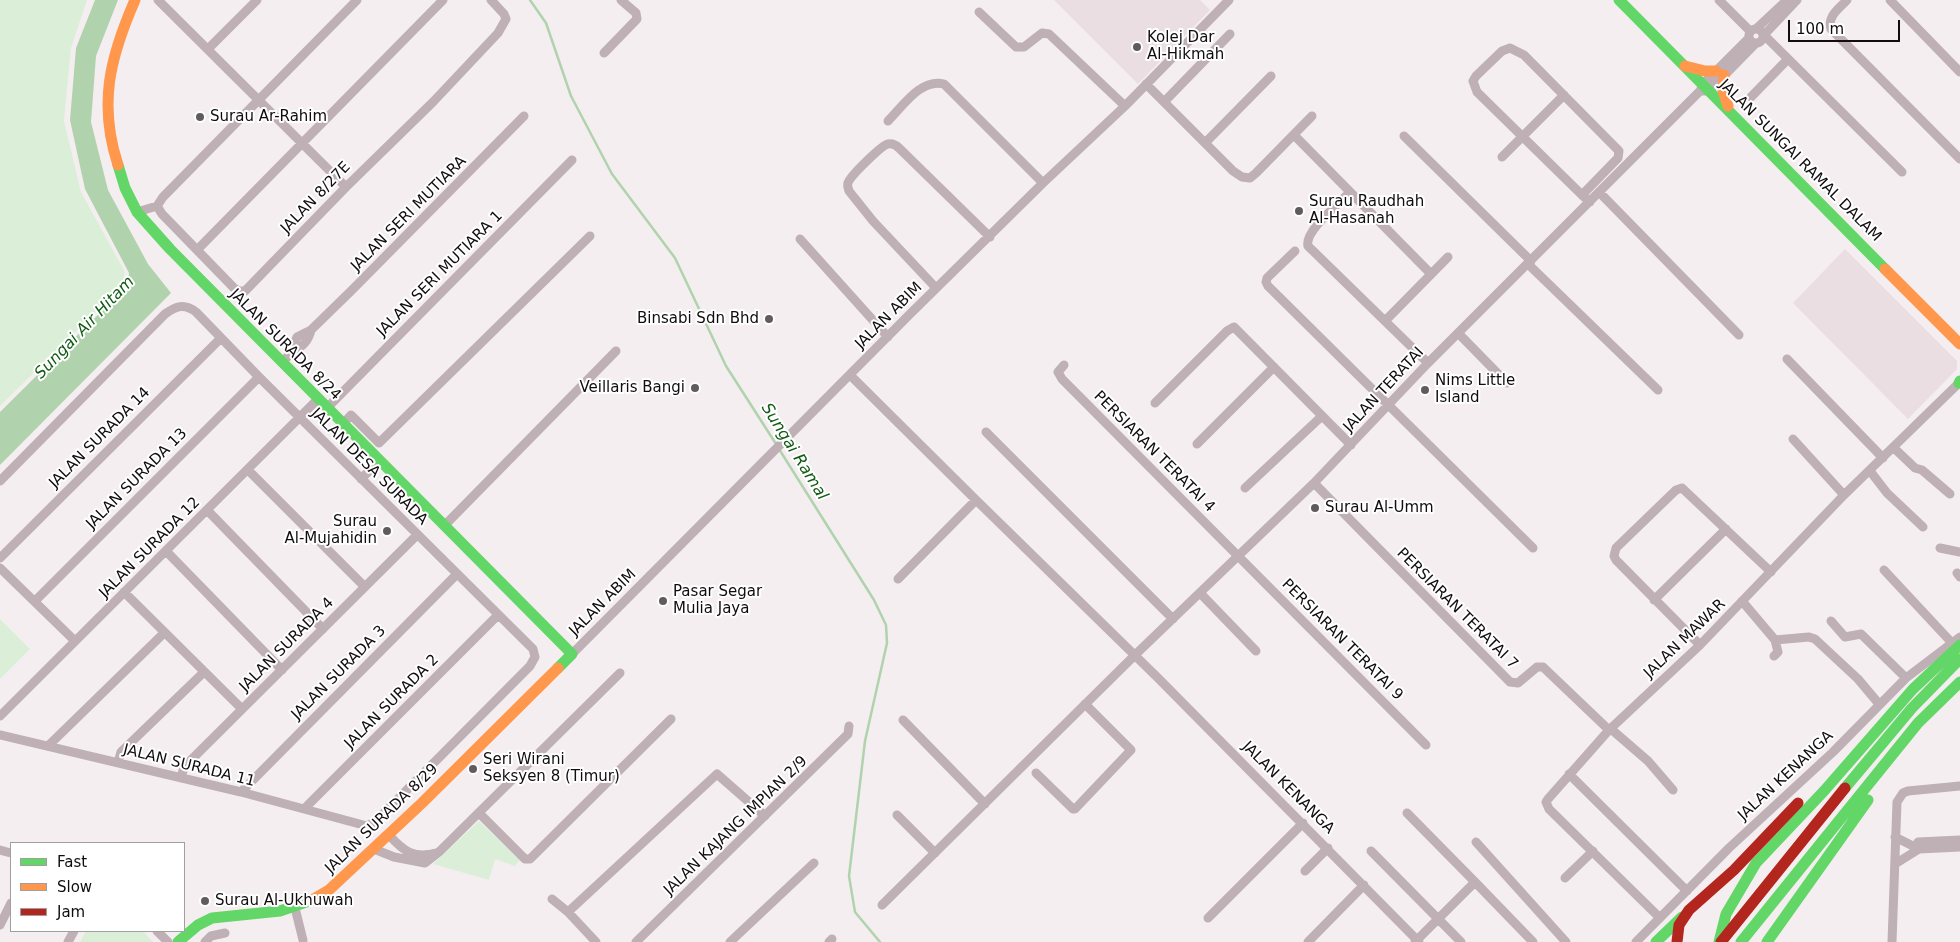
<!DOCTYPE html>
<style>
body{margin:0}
#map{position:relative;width:1960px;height:942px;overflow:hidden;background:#f4eef0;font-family:"DejaVu Sans",sans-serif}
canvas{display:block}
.legend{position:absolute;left:10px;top:842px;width:175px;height:90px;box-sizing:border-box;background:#fff;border:1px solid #a09e9f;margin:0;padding:6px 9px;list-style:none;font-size:15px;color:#110d0e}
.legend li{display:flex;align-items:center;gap:10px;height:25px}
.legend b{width:25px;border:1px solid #a09e9f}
.scale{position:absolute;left:1788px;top:20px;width:112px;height:22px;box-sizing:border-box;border:2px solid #110d0e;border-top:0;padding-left:6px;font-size:15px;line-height:18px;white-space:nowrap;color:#110d0e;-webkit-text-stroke:4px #fff;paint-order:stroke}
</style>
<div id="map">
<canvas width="1960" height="942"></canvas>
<ul class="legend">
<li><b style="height:6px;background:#63d668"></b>Fast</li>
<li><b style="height:6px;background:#ff974d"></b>Slow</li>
<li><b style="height:6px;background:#b3261e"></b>Jam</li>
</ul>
<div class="scale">100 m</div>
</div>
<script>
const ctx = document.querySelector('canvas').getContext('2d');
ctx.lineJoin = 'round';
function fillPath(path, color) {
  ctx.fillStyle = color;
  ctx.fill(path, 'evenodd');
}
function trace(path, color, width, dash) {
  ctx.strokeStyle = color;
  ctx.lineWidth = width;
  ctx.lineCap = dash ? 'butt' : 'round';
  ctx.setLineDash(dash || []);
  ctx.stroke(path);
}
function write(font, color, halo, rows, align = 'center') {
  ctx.font = font + ' "DejaVu Sans",sans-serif';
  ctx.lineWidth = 4;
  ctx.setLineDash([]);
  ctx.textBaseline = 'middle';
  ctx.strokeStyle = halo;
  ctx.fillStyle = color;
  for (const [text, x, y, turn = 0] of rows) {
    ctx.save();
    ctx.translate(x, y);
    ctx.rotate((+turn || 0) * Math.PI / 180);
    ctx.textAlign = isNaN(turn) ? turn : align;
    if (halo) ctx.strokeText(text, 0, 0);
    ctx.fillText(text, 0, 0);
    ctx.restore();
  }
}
const built = new Path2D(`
 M1054,0H1200L1210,10L1138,84Z
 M1845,249L1957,361V369L1908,419L1793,303Z`);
const green = new Path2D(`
 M0,0H87L71,48L64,121L81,192L125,272L122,286L0,406Z
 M0,619L30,649L0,679Z
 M479,821L520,860L515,866L495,859L489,880L433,864Z
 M86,931H143L153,942H80Z`);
const water = new Path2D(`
 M95,0H118L96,56L91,122L108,190L148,264L171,293L0,465V412L128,285L129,273L85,189L70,120L76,48Z`);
const stream = new Path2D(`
 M530,0L546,23L571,96L612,174L675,258L726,366L776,444
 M779,449L874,600L886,625L887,643L865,741L849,876L855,912L880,942`);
const street = new Path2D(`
 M158,0L346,187
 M1719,0L1750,31
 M1797,0L1764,35L1902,172
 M1847,0C1839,9 1827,16 1831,29L1960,159
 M1890,0L1960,72
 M979,12L1016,47H1024L1042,33L1049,34L1125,106
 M1757,28L1787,0
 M1749 36a7 7 0 1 1 14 0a7 7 0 1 1-14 0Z
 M208,49L257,0
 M604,53L637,19L636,13L621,0
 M1146,84L1233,171L1242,177L1250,178L1256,173L1312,116
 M1702,91H1709L1756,43
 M1751,97L1788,59
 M1164,102L1230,34
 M888,121C903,106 921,78 944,84L1043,183
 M1294,135L1431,274
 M1404,136L1531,261
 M1205,143L1271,76
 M1502,157L1564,95
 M1350,192C1340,203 1304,231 1308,246L1428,363
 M1600,193L1739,335
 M1582,195L1618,158L1619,151L1524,55L1510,48L1502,51L1476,76L1473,81L1477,92L1582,195L1590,202
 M157,206L163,197L357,0
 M137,212L157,206L162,214L234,288L239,291H245L346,187L433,102L498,33L506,19L504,14L491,0
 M800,239L888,337
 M197,250L443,0
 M1295,251L1267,278L1266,282L1268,286L1533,548
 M1528,264L1658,390
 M936,288L873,221L849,191C848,187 847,186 848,183C850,176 882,145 888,144C893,143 896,145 899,148L990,237
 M1386,320L1448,257
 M1458,333L1507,383
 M290,353L297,337L311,330L352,290L524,116
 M1787,359L1883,458
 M282,362C294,349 307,348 311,330
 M1064,365L1058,372L1062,379L1426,745
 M850,375L976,500
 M1155,403L1227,331L1234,327L1351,445
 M327,408L572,160
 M343,424L351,415L379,443L590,236
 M986,432L1173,619
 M1793,439L1844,495
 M1197,444L1274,367
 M1894,448L1915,468L1922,470L1950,494
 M248,470L365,587
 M1870,471L1887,493L1923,527
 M361,479L379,461
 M0,481L165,314C176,306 184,303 196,312L259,377L533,649L535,657L530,666L376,821L367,826L241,792L0,735
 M1314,483L1510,682L1518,683L1537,667H1543L1609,730
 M1245,488L1322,416
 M207,510L323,629
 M444,526L616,351
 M1940,548L1960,552
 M166,551L282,670
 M0,558L221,338
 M0,568L75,641
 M1884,570L1952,643
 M1957,573L1960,577
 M898,579L976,500L1158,678L1419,942
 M124,592L242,709
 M1200,593L1256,651
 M1654,600L1726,529
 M35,601L259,377
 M1742,601L1775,640L1778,652L1774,656
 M1831,621L1845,637L1861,634L1906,678
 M1775,640L1809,637L1815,639L1858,679L1879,704
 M1700,645L1616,560L1614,556L1616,548L1676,490L1682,488L1771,572
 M572,654L909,315L1043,183L1125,106L1229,0
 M0,716L318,399
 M903,720L985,804
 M1611,729L1648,761L1673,790
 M48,746L164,633
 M118,763L121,752L204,672
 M1036,773L1073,809H1075L1131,750L1085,704
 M1569,774L1687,891
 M181,778L184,767L417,535
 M241,792L457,574
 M305,808L498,615
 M479,813L525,859H530L671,719
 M1407,813L1475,882
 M897,815L935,853
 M389,835C403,851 414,859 436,853
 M1895,837L1919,849
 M1476,842L1566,942
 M1918,842L1960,840
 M374,849L394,857L425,863L439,852L620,673
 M0,850L11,853
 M1371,851L1461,942
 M1895,864L1919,849L1960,847
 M1305,871L1328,848
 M1565,878L1593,851
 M552,899L568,912L596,942
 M882,905L1135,655L1314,483L1428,363L1700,91L1703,84L1749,38
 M295,908L303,940
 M568,912L717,774L765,816
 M1208,918L1303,823
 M1660,918L1549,809L1546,802L1548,799L1609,730L1700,645L1844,495L1960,382
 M0,925L11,903
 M157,931L168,942
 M68,942L74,931
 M205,942L211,936L225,933
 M636,942L848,734L849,726
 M730,942L814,863
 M829,942L832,939
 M1308,942L1364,885
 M1415,942L1475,882L1533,942
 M1636,942L1729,848L1833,752L1906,678L1960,637
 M1892,942L1897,802L1903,793L1908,791L1960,786`);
const fast = new Path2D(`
 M1619,0L1885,269
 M118,165L125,188L137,212L170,249L572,654L558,668
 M1959,383L1960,381
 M1845,788L1912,708L1960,659
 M178,942L198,925L212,918L280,911L312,900
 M1656,942L1682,917
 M1719,942L1726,914L1756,863L1824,791L1913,689L1960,645
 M1741,942L1918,723L1960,682
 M1767,942L1868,800`);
const slow = new Path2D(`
 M1685,66L1705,71H1716
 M1724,75L1723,91L1728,106
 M118,165C98,104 110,57 135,0
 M1885,269L1960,344
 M312,900L329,890L422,803L558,668`);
const jam = new Path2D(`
 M1677,942L1679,925L1689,910L1734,870L1798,803
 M1721,942L1845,788`);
const markers = [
 [1137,47,5,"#605c5d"],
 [200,117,5,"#605c5d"],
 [1299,211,5,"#605c5d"],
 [769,319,5,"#605c5d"],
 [695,388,5,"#605c5d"],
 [1425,390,5,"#605c5d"],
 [1315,508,5,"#605c5d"],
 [387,531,5,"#605c5d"],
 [663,601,5,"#605c5d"],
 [473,769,5,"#605c5d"],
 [205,901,5,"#605c5d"]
];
const poiNames = [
 ["Kolej Dar",1147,38],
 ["Al-Hikmah",1147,55],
 ["Surau Ar-Rahim",210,117],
 ["Surau Raudhah",1309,202],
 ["Al-Hasanah",1309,219],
 ["Binsabi Sdn Bhd",759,319,"right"],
 ["Nims Little",1435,381],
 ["Island",1435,398],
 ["Veillaris Bangi",685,388,"right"],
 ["Surau Al-Umm",1325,508],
 ["Surau",377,522,"right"],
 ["Al-Mujahidin",377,539,"right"],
 ["Pasar Segar",673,592],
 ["Mulia Jaya",673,609],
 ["Seri Wirani",483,760],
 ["Seksyen 8 (Timur)",483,777],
 ["Surau Al-Ukhuwah",215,901]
];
const streetNames = [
 ["JALAN SUNGAI RAMAL DALAM",1800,161,45],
 ["JALAN 8/27E",316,198,-46],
 ["JALAN SERI MUTIARA",409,214,-45],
 ["JALAN SERI MUTIARA 1",440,274,-45],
 ["JALAN ABIM",889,316,-45],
 ["JALAN SURADA 8/24",285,345,45],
 ["JALAN TERATAI",1384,390,-47],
 ["JALAN SURADA 14",100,438,-45],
 ["PERSIARAN TERATAI 4",1154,452,45],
 ["JALAN DESA SURADA",369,467,45],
 ["JALAN SURADA 13",137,479,-45],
 ["JALAN SURADA 12",150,548,-45],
 ["JALAN ABIM",603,603,-45],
 ["PERSIARAN TERATAI 7",1457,609,45],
 ["JALAN MAWAR",1685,639,-44],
 ["PERSIARAN TERATAI 9",1342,640,45],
 ["JALAN SURADA 4",287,645,-45],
 ["JALAN SURADA 3",339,673,-45],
 ["JALAN SURADA 2",392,702,-45],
 ["JALAN SURADA 11",189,766,14],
 ["JALAN KENANGA",1786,776,-43],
 ["JALAN KENANGA",1288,788,45],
 ["JALAN SURADA 8/29",382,819,-44],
 ["JALAN KAJANG IMPIAN 2/9",736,826,-44]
];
const waterNames = [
 ["Sungai Air Hitam",85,328,-46],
 ["Sungai Ramal",794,452,58]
];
fillPath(built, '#ebdee2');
fillPath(green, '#dbefd8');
fillPath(water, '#b0d3ad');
trace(stream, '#b0d3ad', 2.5);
trace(street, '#beb0b4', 9);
trace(fast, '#63d668', 11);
trace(slow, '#ff974d', 11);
trace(jam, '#b3261e', 11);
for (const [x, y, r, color] of markers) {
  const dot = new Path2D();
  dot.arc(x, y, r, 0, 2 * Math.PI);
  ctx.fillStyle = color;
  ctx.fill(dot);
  trace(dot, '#fff', 2);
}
write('15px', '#110d0e', '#fff', poiNames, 'left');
write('15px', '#110d0e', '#fff', streetNames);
write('italic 16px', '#115c14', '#fff', waterNames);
</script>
